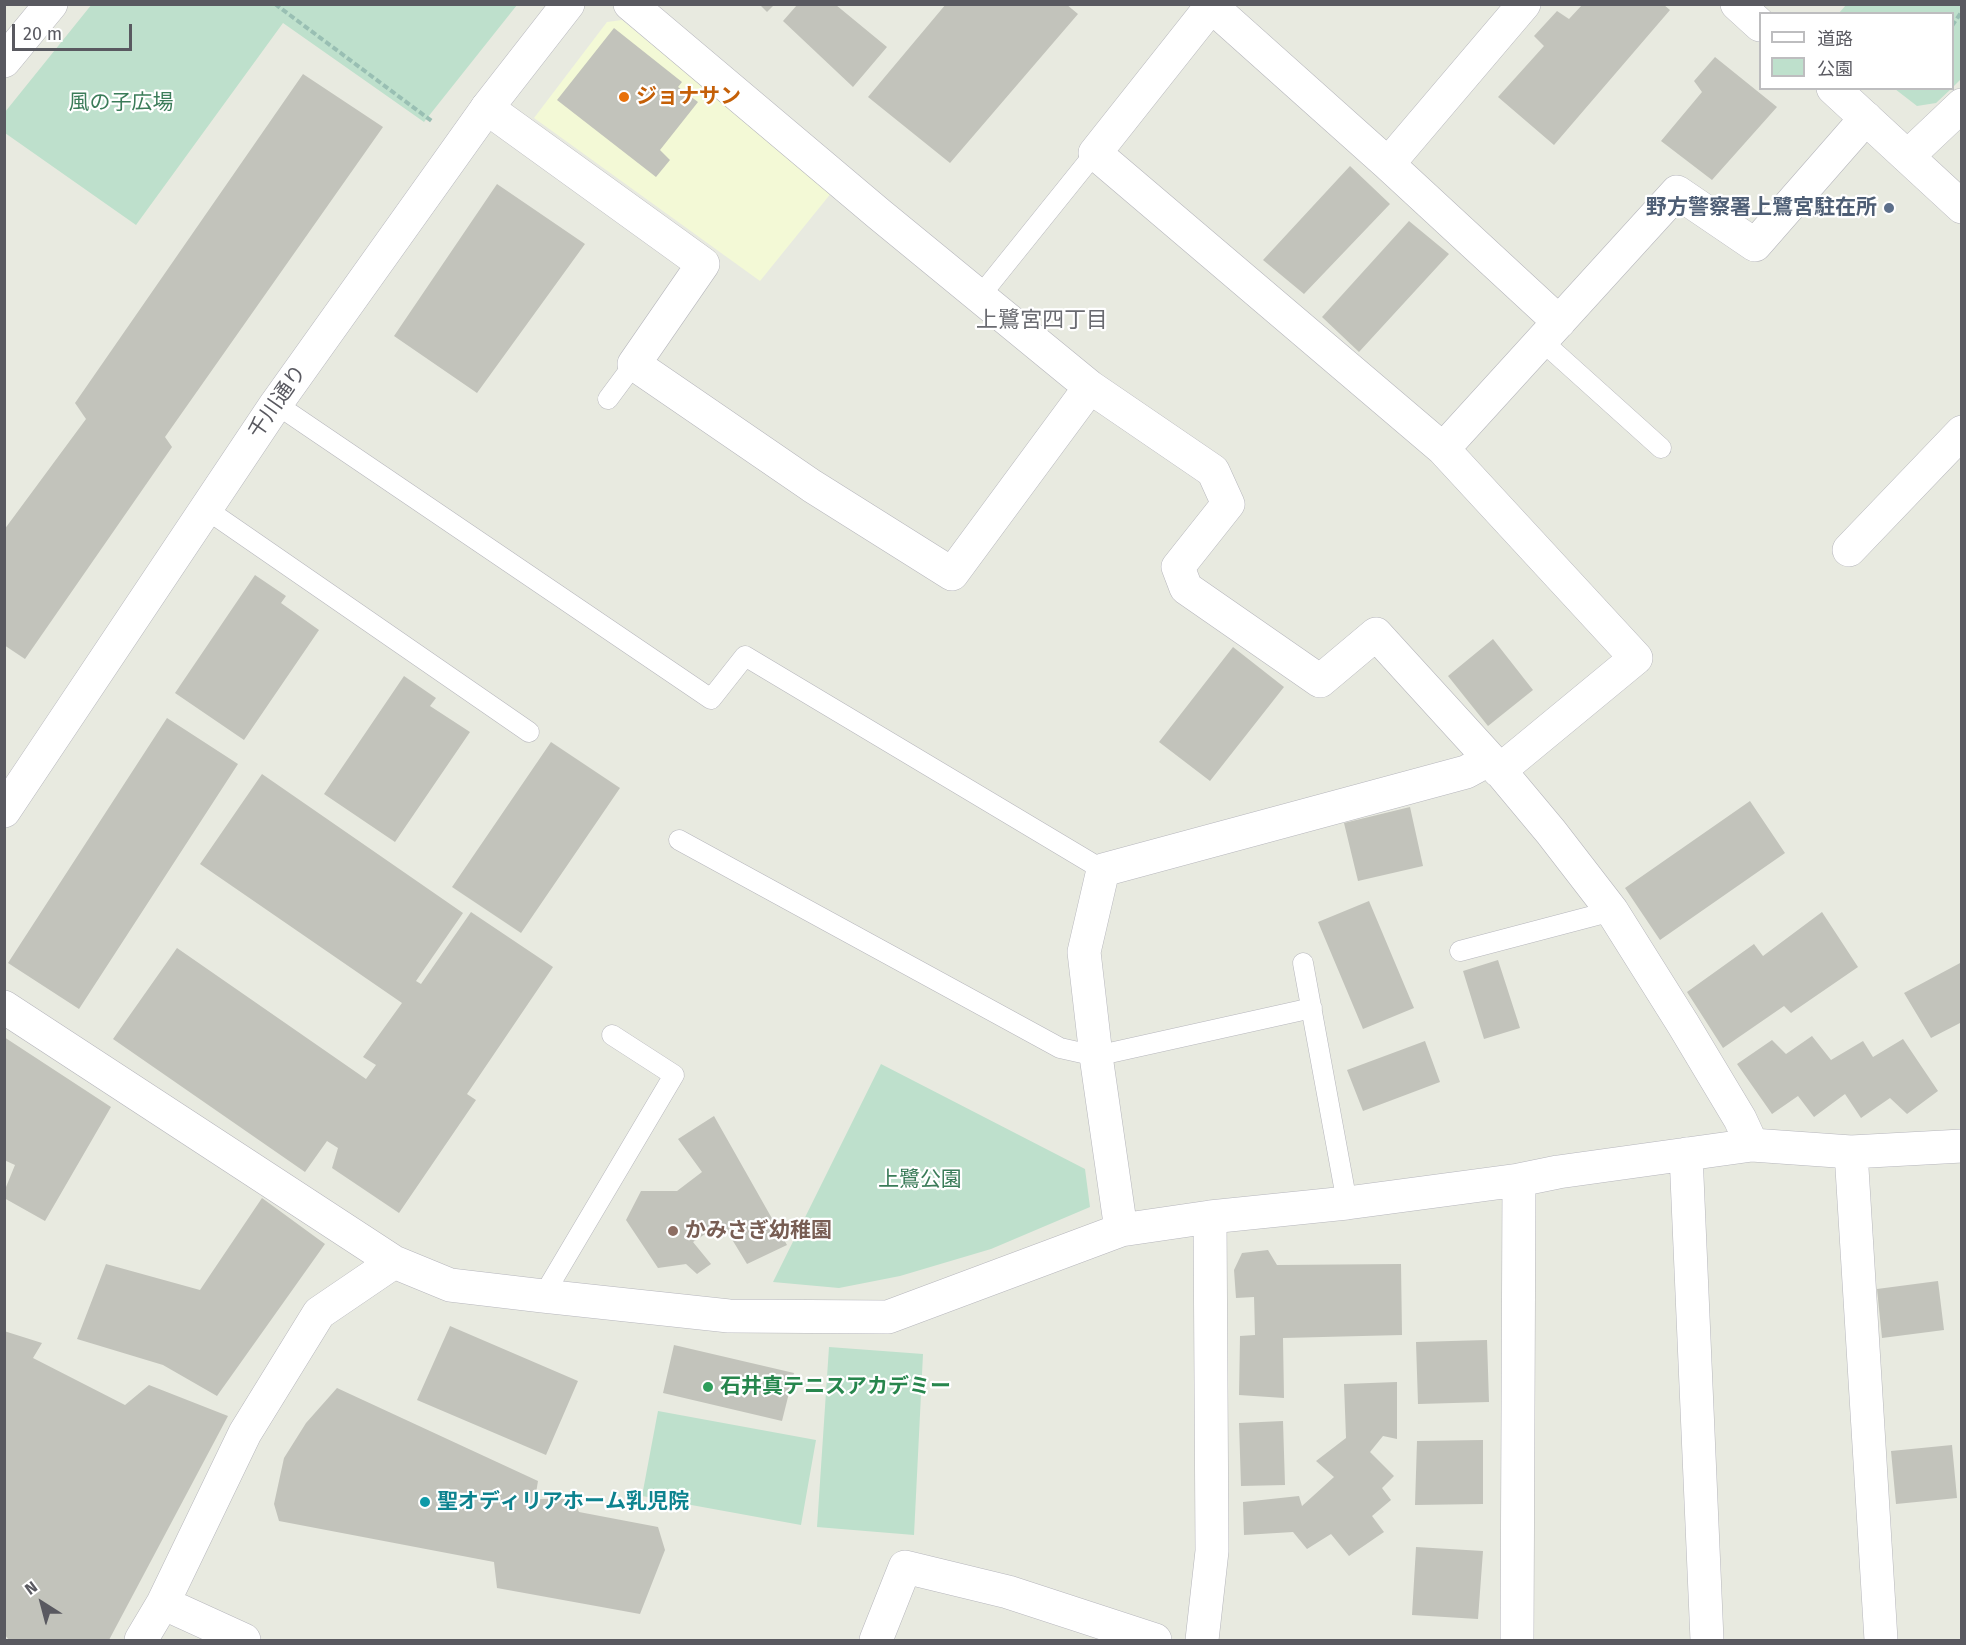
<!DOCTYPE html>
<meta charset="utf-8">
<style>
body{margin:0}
#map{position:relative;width:1966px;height:1645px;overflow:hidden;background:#e8eae0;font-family:"Fira Sans","Noto Sans JP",sans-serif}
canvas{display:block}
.frame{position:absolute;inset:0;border:6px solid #595960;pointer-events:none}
.legend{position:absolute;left:1759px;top:12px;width:195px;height:78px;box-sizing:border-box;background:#fff;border:2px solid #bdbdbf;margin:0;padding:8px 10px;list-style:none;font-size:18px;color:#595960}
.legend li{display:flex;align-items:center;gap:12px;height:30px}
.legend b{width:30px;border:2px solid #bdbdbf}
.north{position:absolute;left:12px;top:1573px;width:60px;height:60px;-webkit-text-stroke:4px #fff;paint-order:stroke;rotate:324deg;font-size:16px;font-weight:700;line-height:24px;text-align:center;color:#595960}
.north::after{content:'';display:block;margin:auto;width:21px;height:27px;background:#595960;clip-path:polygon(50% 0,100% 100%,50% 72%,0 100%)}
.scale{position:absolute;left:12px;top:24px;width:120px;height:27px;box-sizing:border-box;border:3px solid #595960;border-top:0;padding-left:8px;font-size:18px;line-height:21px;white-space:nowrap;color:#595960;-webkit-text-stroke:4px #fff;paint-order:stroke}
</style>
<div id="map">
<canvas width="1966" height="1645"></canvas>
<div class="frame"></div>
<ul class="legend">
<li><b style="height:8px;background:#fff"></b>道路</li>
<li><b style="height:16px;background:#bee0cc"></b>公園</li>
</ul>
<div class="north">N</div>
<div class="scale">20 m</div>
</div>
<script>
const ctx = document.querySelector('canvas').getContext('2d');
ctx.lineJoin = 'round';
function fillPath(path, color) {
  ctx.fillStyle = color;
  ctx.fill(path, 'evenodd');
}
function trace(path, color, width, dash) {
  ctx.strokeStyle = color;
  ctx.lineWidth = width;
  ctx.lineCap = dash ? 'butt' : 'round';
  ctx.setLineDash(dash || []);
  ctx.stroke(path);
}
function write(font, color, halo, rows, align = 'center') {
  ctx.font = font + ' "Fira Sans","Noto Sans JP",sans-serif';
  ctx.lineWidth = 4.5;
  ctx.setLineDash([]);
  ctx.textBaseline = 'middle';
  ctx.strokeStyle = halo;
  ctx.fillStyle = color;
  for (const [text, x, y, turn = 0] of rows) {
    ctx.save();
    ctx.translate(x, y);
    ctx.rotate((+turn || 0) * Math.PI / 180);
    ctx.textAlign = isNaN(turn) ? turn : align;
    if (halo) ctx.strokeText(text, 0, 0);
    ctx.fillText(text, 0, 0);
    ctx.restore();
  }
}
const commercial = new Path2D(`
 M622,20L832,192L760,281L534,118L607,22Z`);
const green = new Path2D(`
 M92,4H517V5L424,122L283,23L136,225L5,133V112Z
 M1846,5H1961V79L1953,87L1952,14L1839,13Z
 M1895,89H1951L1936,103L1917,106Z
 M881,1064L1085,1169L1090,1207L991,1249L900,1276L839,1288L773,1282Z
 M829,1347L923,1354L914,1535L817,1527Z
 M658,1411L816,1440L801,1525L642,1496Z`);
const building = new Path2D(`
 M759,4H775L767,12Z
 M946,4H1066L1078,14L950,163L868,97Z
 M797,5H836L887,47L853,87L783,21Z
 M1582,5H1664L1670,10L1554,145L1498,97L1544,46L1534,36L1557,11L1569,19Z
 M614,28L682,82L678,87L698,102L660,150L670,160L656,177L557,100Z
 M1715,57L1777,107L1712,180L1661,141L1702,92L1694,81Z
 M303,74L383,127L165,437L172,447L25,659L4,645V530L86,419L75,403Z
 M1350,166L1390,204L1304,294L1263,260Z
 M497,184L585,244L477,393L394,336Z
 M1409,221L1449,254L1359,352L1322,317Z
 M255,575L286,596L281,603L319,630L244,740L175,693Z
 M1493,639L1533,690L1488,726L1448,676Z
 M1233,647L1284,687L1210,781L1159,742Z
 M404,676L436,698L430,706L470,732L395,842L324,794Z
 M167,718L238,764L79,1009L8,963Z
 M551,742L620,788L521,933L452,887Z
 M262,774L463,913L416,981L421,984L471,912L553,967L467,1094L476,1100L399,1213L332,1168L338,1148L327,1141L305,1172L113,1039L177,948L366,1079L376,1065L363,1057L402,1003L200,864Z
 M1750,801L1785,853L1660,940L1625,888Z
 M1410,807L1423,866L1358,881L1344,823Z
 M1369,901L1414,1008L1363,1029L1318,922Z
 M1822,912L1858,967L1791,1013L1784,1006L1723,1048L1687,992L1754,944L1763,956Z
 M1498,960L1520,1028L1484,1039L1463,971Z
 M1962,962V1022L1931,1038L1904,993Z
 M1812,1036L1831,1060L1863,1041L1873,1057L1903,1039L1938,1091L1907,1114L1890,1098L1861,1118L1845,1094L1814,1117L1798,1096L1772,1114L1737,1064L1772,1040L1786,1054Z
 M4,1037L111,1107L45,1221L4,1198V1192L15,1165L4,1160Z
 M1425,1041L1440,1082L1363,1111L1347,1070Z
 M714,1116L787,1245L747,1264L722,1223L693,1242L711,1264L697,1274L686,1264L658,1268L626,1220L641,1191H677L702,1172L678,1139Z
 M262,1198L325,1244L217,1396L163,1365L77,1339L106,1264L200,1290Z
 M1268,1250L1277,1265L1401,1264L1402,1335L1283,1338L1284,1398L1239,1395L1240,1336L1255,1335L1254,1297L1236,1298L1234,1270L1242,1253Z
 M1938,1281L1944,1330L1882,1338L1877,1289Z
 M450,1326L578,1381L546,1455L417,1400Z
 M4,1331L42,1343L33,1358L125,1405L149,1385L228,1416L109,1640H9L4,1634Z
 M1487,1340L1489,1402L1418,1404L1416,1342Z
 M674,1345L794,1373L782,1421L663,1393Z
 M1397,1382V1439L1383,1436L1370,1452L1394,1476L1382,1488L1391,1500L1372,1516L1384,1532L1349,1556L1331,1534L1307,1549L1293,1532L1244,1535L1243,1502L1299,1496L1302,1506L1334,1477L1316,1461L1346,1438L1344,1384Z
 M337,1388L538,1481L535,1499H573L579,1512L658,1527L665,1550L640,1614L497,1588L494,1562L279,1521L274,1504L284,1458L306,1423Z
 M1283,1421L1285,1485L1241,1486L1239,1423Z
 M1483,1440V1504L1415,1505L1417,1441Z
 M1952,1445L1957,1498L1896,1504L1891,1451Z
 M1416,1547L1483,1551L1478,1619L1412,1615Z`);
const path = new Path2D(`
 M275,4L433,122
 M1952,26L1962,11`);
const lane = new Path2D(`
 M980,296L1095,153
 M1542,341L1661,448
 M608,399L634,364
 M276,404L711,699L745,656L1103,870
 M206,509L529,732
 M679,840L1060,1048L1096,1056L1312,1008
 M1460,951L1612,911
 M1303,963L1347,1203
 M543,1296L674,1075L612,1035`);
const street = new Path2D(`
 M630,4L879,214L1090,387L1213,471L1228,504L1178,567L1186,588L1320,681L1376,634L1490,759L1551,832L1612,911L1683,1024L1740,1119L1752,1145
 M1209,4L1388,164L1559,322
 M1213,4L1095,153L1443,449L1636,658L1499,771
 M1737,4L1760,25
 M4,61L51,4
 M1833,88L1962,207
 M487,108L703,264L634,364L812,486L952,574L1090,387
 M1908,156L1962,105
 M1388,164L1524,4
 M1443,449L1677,192L1755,245L1866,118
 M1849,550L1962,432
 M4,1007L394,1262L450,1285L543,1296L729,1316L888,1317L1121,1230L1210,1217L1347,1203L1519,1180L1558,1172L1752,1145L1851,1152L1962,1146
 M1851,1152L1881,1640
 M1686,1154L1707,1640
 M1121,1230L1096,1056L1084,952L1103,870L1466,772L1490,759
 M163,1603L244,1640
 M141,1640L163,1603L245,1433L319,1313L394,1262
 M876,1640L905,1567L1008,1592L1155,1640
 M1202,1640L1212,1551L1210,1217
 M1517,1640L1519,1180`);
const secondary = new Path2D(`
 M4,811L276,404L487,108L568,4`);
const markers = [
 [624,97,6,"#e8710a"],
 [1889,208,6,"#5c6f8a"],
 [673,1231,6,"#8d6e63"],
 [708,1387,6,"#2e9e5b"],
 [425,1502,6,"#0f9aa8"]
];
const foodNames = [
 ["ジョナサン",636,97]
];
const parkNames = [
 ["風の子広場",121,103],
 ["上鷺公園",920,1180]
];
const serviceNames = [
 ["野方警察署上鷺宮駐在所",1877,208]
];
const streetNames = [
 ["千川通り",278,402,-55]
];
const educationNames = [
 ["かみさぎ幼稚園",685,1231]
];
const leisureNames = [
 ["石井真テニスアカデミー",720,1387]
];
const cultureNames = [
 ["聖オディリアホーム乳児院",437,1502]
];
const neighbourhoodNames = [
 ["上鷺宮四丁目",1042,321]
];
fillPath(commercial, '#f3f9d6');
fillPath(green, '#bee0cc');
fillPath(building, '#c2c3bb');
trace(lane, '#b6b6bc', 21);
trace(street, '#b6b6bc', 34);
trace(secondary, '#b6b6bd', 34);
trace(path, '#99bfb3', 4, [6, 3]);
trace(lane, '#fff', 20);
trace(street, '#fff', 33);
trace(secondary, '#fff', 33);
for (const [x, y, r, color] of markers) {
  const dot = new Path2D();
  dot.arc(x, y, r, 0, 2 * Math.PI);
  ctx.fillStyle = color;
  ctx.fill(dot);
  trace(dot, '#fff', 2);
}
write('bold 21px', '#c56008', '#fff', foodNames, 'left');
write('21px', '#3b7c59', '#fff', parkNames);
write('bold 21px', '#4e5e75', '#fff', serviceNames, 'right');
write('21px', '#595960', '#fff', streetNames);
write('bold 21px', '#785e54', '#fff', educationNames, 'left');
write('bold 21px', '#27864d', '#fff', leisureNames, 'left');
write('bold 21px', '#0d838f', '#fff', cultureNames, 'left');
write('22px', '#6a6b71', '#fff', neighbourhoodNames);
</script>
